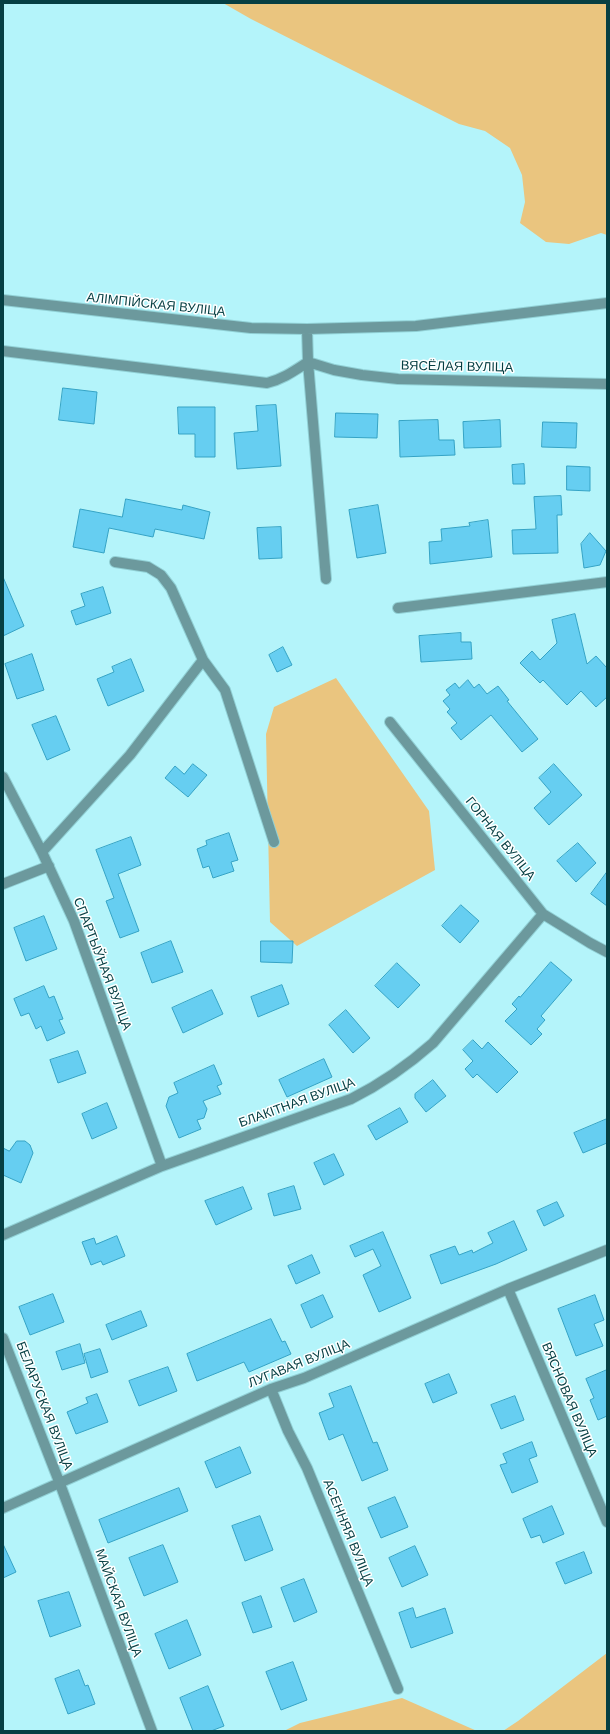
<!DOCTYPE html>
<meta charset="utf-8">
<style>
body{margin:0}
#map{position:relative;width:610px;height:1734px;overflow:hidden;background:#b4f4fa;font-family:Helvetica,sans-serif}
canvas{display:block}
.frame{position:absolute;inset:0;border:4px solid #063f43;pointer-events:none}
</style>
<div id="map">
<canvas width="610" height="1734"></canvas>
<div class="frame"></div>
</div>
<script>
const ctx = document.querySelector('canvas').getContext('2d');
ctx.lineJoin = 'round';
function fillPath(path, color) {
  ctx.fillStyle = color;
  ctx.fill(path, 'evenodd');
}
function trace(path, color, width, dash) {
  ctx.strokeStyle = color;
  ctx.lineWidth = width;
  ctx.lineCap = dash ? 'butt' : 'round';
  ctx.setLineDash(dash || []);
  ctx.stroke(path);
}
function write(font, color, halo, rows, align = 'center') {
  ctx.font = font + ' Helvetica,sans-serif';
  ctx.lineWidth = 3;
  ctx.setLineDash([]);
  ctx.textBaseline = 'middle';
  ctx.strokeStyle = halo;
  ctx.fillStyle = color;
  for (const [text, x, y, turn = 0] of rows) {
    ctx.save();
    ctx.translate(x, y);
    ctx.rotate((+turn || 0) * Math.PI / 180);
    ctx.textAlign = isNaN(turn) ? turn : align;
    if (halo) ctx.strokeText(text, 0, 0);
    ctx.fillText(text, 0, 0);
    ctx.restore();
  }
}
const green = new Path2D(`
 M223,3H607V235L601,233L569,244L546,242L520,223L525,202L522,175L510,148L485,131L459,124L251,19Z
 M336,678L429,811L435,870L297,946L270,922L266,734L274,707Z
 M607,1653V1731H503L518,1721Z
 M402,1698L477,1731H284L300,1723Z`);
const building = new Path2D(`
 M63,388L97,392L94,424L59,420Z
 M276,405L281,466L237,469L234,433L258,431L256,406Z
 M178,407H215V457H195V434H179Z
 M336,413L378,414L377,438L335,437Z
 M438,420L439,440H454L455,455L400,457L399,421Z
 M500,420L501,447L464,448L463,422Z
 M543,422L577,423L576,448L542,447Z
 M524,464L525,484H513L512,465Z
 M567,466L590,467V491L567,490Z
 M561,496L562,515H557L558,553L513,554L512,530L536,529L534,497Z
 M126,499L182,510L183,505L210,512L204,539L155,529L153,537L109,528L104,553L73,547L80,509L122,517Z
 M378,505L386,553L357,558L349,510Z
 M488,520L492,557L430,564L429,542L442,541L441,529L470,526L469,523Z
 M281,527L282,558L259,559L257,528Z
 M590,533L606,551L600,565L584,568L581,544Z
 M3,577L24,626L3,636Z
 M103,587L111,613L76,625L71,611L85,606L81,594Z
 M575,614L587,664L596,656L607,668V697L596,707L581,691L567,705L543,680L540,683L520,663L532,651L540,660L557,643L552,620Z
 M461,633V642H471L472,659L421,662L419,636Z
 M283,647L292,665L277,672L269,655Z
 M32,654L44,690L17,699L5,664Z
 M131,659L144,691L108,706L97,679L114,672L112,667Z
 M468,680L474,688L479,684L487,694L498,686L509,700L507,701L538,739L522,752L491,715L461,740L451,728L457,723L447,712L450,709L443,701L450,695L446,690L455,683L459,688Z
 M56,716L70,750L47,760L32,725Z
 M193,764L207,775L188,797L165,778L175,766L184,774Z
 M554,764L582,795L549,825L534,808L551,792L539,778Z
 M229,833L238,860L231,862L234,871L213,878L209,866L203,868L197,849L207,845L206,841Z
 M131,837L141,865L118,874L139,931L120,938L106,901L114,898L96,850Z
 M578,843L596,863L576,882L557,861Z
 M607,872V906L591,894Z
 M461,905L479,921L460,943L442,926Z
 M44,916L57,949L26,961L14,928Z
 M171,941L183,972L152,983L141,953Z
 M261,941H293L292,963L261,962Z
 M551,962L572,980L541,1016L545,1020L537,1029L542,1034L531,1045L505,1021L517,1009L512,1004L519,996L520,997Z
 M397,963L420,985L398,1008L375,986Z
 M282,985L289,1004L258,1017L251,997Z
 M44,986L49,998L54,996L63,1019L59,1020L65,1033L47,1041L41,1026L36,1029L29,1013L21,1016L14,999Z
 M212,990L223,1014L183,1033L172,1008Z
 M346,1010L370,1038L353,1053L329,1025Z
 M473,1040L482,1049L488,1042L518,1072L497,1093L477,1074L473,1078L465,1069L473,1061L463,1050Z
 M78,1051L86,1073L58,1083L50,1060Z
 M324,1059L332,1077L287,1097L279,1080Z
 M214,1065L222,1084L217,1086L221,1094L203,1101L207,1109L204,1118L197,1120L201,1129L179,1138L166,1106L169,1097L178,1093L174,1083Z
 M433,1080L446,1096L426,1112L415,1098V1094Z
 M107,1103L117,1128L92,1139L82,1114Z
 M400,1108L408,1122L376,1140L368,1126Z
 M607,1119V1143L583,1153L574,1133Z
 M17,1141H25L30,1145L33,1153L21,1183L3,1175V1148L9,1151Z
 M334,1154L344,1175L324,1185L314,1163Z
 M294,1186L301,1209L274,1216L268,1194Z
 M243,1187L252,1209L216,1225L205,1201Z
 M557,1202L564,1216L544,1226L537,1211Z
 M514,1221L527,1250L496,1264L441,1284L430,1255L455,1246L459,1255L472,1250L473,1253L493,1243L488,1233Z
 M383,1232L411,1298L379,1312L363,1275L381,1266L373,1249L355,1257L350,1246Z
 M117,1236L125,1256L103,1265L101,1261L91,1265L82,1242L94,1238L96,1244Z
 M312,1255L320,1273L296,1284L288,1266Z
 M53,1294L64,1322L30,1335L19,1307Z
 M323,1295L333,1317L311,1328L301,1305Z
 M595,1295L604,1320L594,1324L603,1346L576,1356L558,1309Z
 M141,1311L147,1326L112,1340L106,1325Z
 M271,1319L282,1342L285,1341L291,1354L249,1372L244,1362L197,1381L187,1354Z
 M80,1344L85,1363L62,1370L56,1352Z
 M100,1349L108,1372L91,1378L84,1354Z
 M168,1367L177,1391L139,1406L129,1381Z
 M607,1370V1416L598,1420L590,1400L594,1398L586,1379Z
 M449,1374L457,1393L433,1403L425,1384Z
 M351,1386L373,1443L377,1442L388,1470L362,1481L343,1434L329,1440L319,1413L334,1407L329,1394Z
 M97,1394L108,1422L76,1434L67,1412L88,1403L86,1398Z
 M515,1396L524,1420L501,1429L491,1405Z
 M532,1442L537,1456L529,1459L538,1482L512,1493L500,1465L507,1463L503,1454Z
 M240,1447L251,1473L216,1488L205,1462Z
 M179,1488L188,1511L108,1543L99,1520Z
 M395,1497L408,1527L381,1538L368,1508Z
 M552,1506L564,1534L543,1543L540,1535L531,1538L523,1519Z
 M260,1516L273,1550L245,1561L232,1526Z
 M3,1544L16,1572L3,1578Z
 M163,1545L178,1582L144,1596L129,1558Z
 M415,1546L428,1575L402,1587L389,1558Z
 M584,1552L592,1573L565,1584L556,1563Z
 M304,1579L317,1612L294,1622L281,1588Z
 M69,1592L81,1626L50,1637L38,1601Z
 M261,1596L272,1627L253,1633L242,1603Z
 M413,1608L416,1618L445,1608L453,1633L411,1648L399,1613Z
 M187,1620L201,1655L169,1669L155,1634Z
 M293,1662L307,1700L281,1710L266,1672Z
 M79,1670L85,1686L88,1685L95,1704L68,1714L55,1679Z
 M208,1686L224,1726L211,1731H193L180,1698Z`);
const minor = new Path2D(`
 M3,300L251,328L307,329L416,326L607,303
 M307,329L308,362L326,579
 M3,351L267,383C283,379 294,371 308,362L334,370L362,375L398,379L607,384
 M398,608L607,582
 M203,660L225,690L274,842
 M390,722L543,914L590,943L607,952
 M3,777L42,852L74,921L162,1166
 M42,852L130,755L203,660L171,588L161,575L148,567L115,562
 M3,884L49,866
 M3,1235L162,1166L351,1099C381,1084 407,1066 433,1043L543,914
 M508,1289L607,1522
 M3,1338L60,1484L152,1731
 M271,1389L288,1431L307,1468L398,1689
 M3,1508L271,1389L304,1378L508,1289L607,1250`);
const streetNames = [
 ["АЛІМПІЙСКАЯ ВУЛІЦА",156,305,6],
 ["ВЯСЁЛАЯ ВУЛІЦА",457,367,1],
 ["ГОРНАЯ ВУЛІЦА",500,839,51],
 ["СПАРТЫЎНАЯ ВУЛІЦА",102,964,69],
 ["БЛАКІТНАЯ ВУЛІЦА",297,1103,-20],
 ["ЛУГАВАЯ ВУЛІЦА",299,1364,-22],
 ["ВЯСНОВАЯ ВУЛІЦА",569,1400,67],
 ["БЕЛАРУСКАЯ ВУЛІЦА",44,1406,69],
 ["АСЕННЯЯ ВУЛІЦА",348,1533,68],
 ["МАЙСКАЯ ВУЛІЦА",118,1603,70]
];
fillPath(green, '#eac57f');
fillPath(building, '#66cef1');
trace(building, '#35a3c5', 1);
trace(minor, '#91d0d5', 12);
trace(minor, '#6c999d', 10);
write('13px', '#063f43', '#fff', streetNames);
</script>
